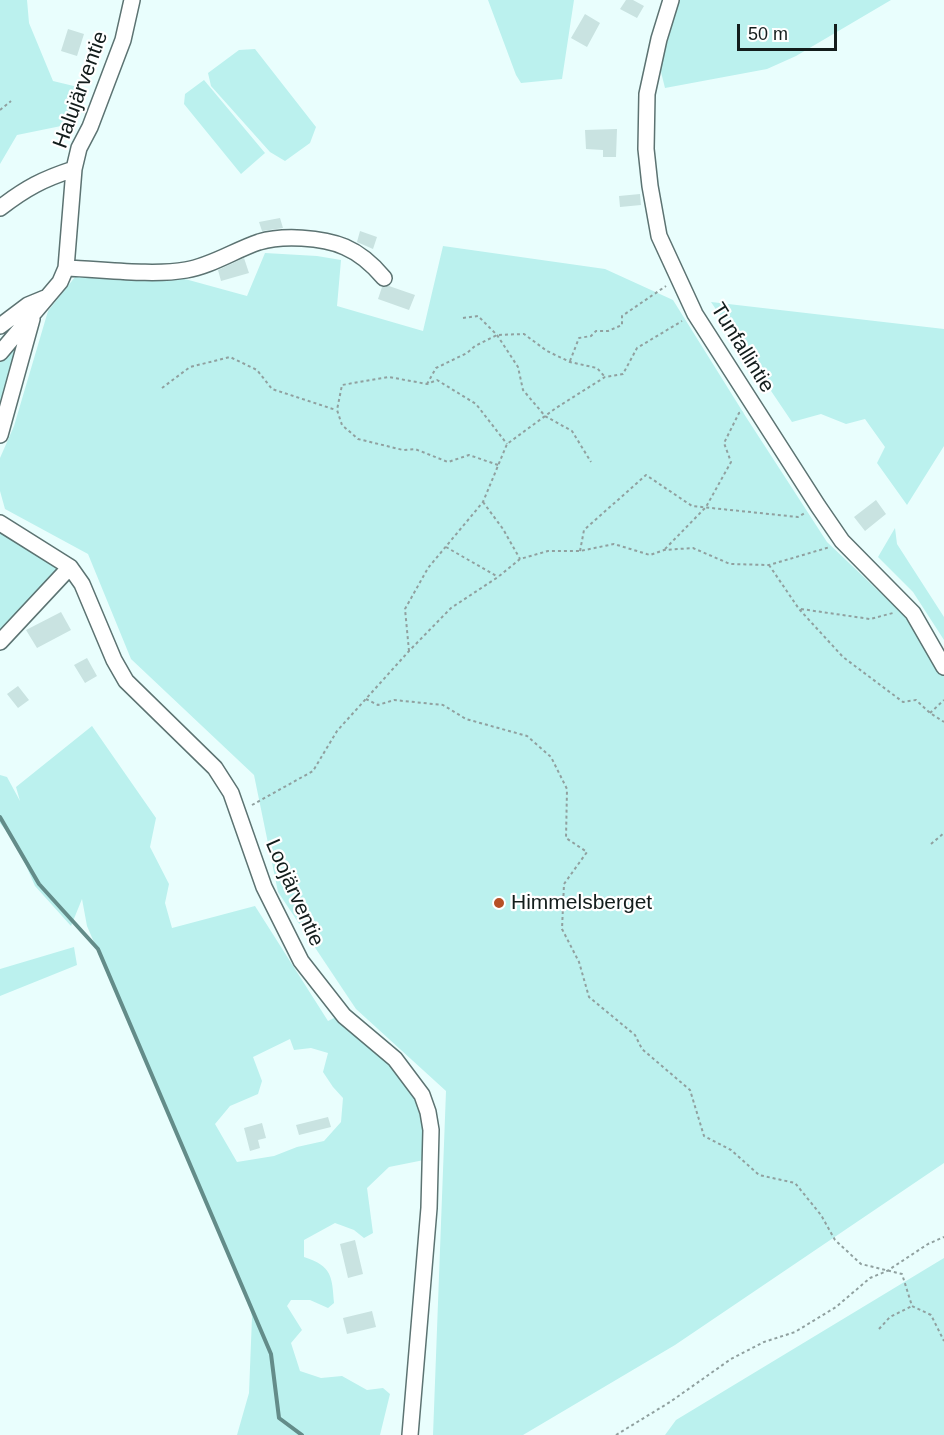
<!DOCTYPE html>
<meta charset="utf-8">
<style>
body{margin:0}
#map{position:relative;width:944px;height:1435px;overflow:hidden;background:#e9fefd;font-family:Arial,sans-serif}
canvas{display:block}
.scale{position:absolute;left:737px;top:24px;width:100px;height:27px;box-sizing:border-box;border:3px solid #131d1c;border-top:0;padding-left:8px;font-size:18px;line-height:21px;white-space:nowrap;color:#131d1c;-webkit-text-stroke:4px #fff;paint-order:stroke}
</style>
<div id="map">
<canvas width="944" height="1435"></canvas>
<div class="scale">50 m</div>
</div>
<script>
const ctx = document.querySelector('canvas').getContext('2d');
ctx.lineJoin = 'round';
function fillPath(path, color) {
  ctx.fillStyle = color;
  ctx.fill(path, 'evenodd');
}
function trace(path, color, width, dash) {
  ctx.strokeStyle = color;
  ctx.lineWidth = width;
  ctx.lineCap = dash ? 'butt' : 'round';
  ctx.setLineDash(dash || []);
  ctx.stroke(path);
}
function write(font, color, halo, rows, align = 'center') {
  ctx.font = font + ' Arial,sans-serif';
  ctx.lineWidth = 4.5;
  ctx.setLineDash([]);
  ctx.textBaseline = 'middle';
  ctx.strokeStyle = halo;
  ctx.fillStyle = color;
  for (const [text, x, y, turn = 0] of rows) {
    ctx.save();
    ctx.translate(x, y);
    ctx.rotate((+turn || 0) * Math.PI / 180);
    ctx.textAlign = isNaN(turn) ? turn : align;
    if (halo) ctx.strokeText(text, 0, 0);
    ctx.fillText(text, 0, 0);
    ctx.restore();
  }
}
const green = new Path2D(`
 M0,0H27L29,23L53,81L82,88L66,125L17,135L0,164Z
 M488,0H574L562,79L521,83L516,75Z
 M679,0H891L796,56L767,69L665,88L660,68Z
 M255,49L316,127L310,143L285,161L270,152L211,86L208,73L239,50Z
 M204,80L265,153L241,174L184,104L185,94Z
 M443,246L605,269L673,300L746,417L827,542L908,619L944,675V1163L675,1345L523,1435H433L446,1091L356,1009L278,892L254,775L131,659L88,554L5,509L0,491V458L14,426L48,311L75,277L185,279L247,296L265,253L317,256L341,260L337,306L423,331Z
 M711,302L944,329V446L907,505L877,463L885,447L865,419L846,424L821,414L792,422Z
 M33,314L0,435V353Z
 M0,523L70,567L0,642Z
 M895,528L897,544L944,617V640L913,592L878,557Z
 M92,726L156,818L150,847L169,884L165,903L172,928L255,906L328,1021L336,1017L389,1065L415,1095L423,1125L424,1160L389,1167L367,1188L373,1233L364,1238L354,1230L335,1223L304,1240V1257C332,1266 332,1276 334,1303L328,1308L310,1300H291L287,1306L302,1330L291,1343L300,1371L321,1378L342,1376L367,1390L383,1388L390,1394L380,1435H237L249,1393L252,1317L248,1299L87,926L82,899L71,926L35,886L17,845L0,823V775L7,777L20,801L16,787ZM290,1039L294,1050L311,1048L328,1053L323,1072L333,1087L343,1098L341,1122L324,1141L297,1147L274,1156L237,1162L215,1124L230,1106L258,1094L262,1081L253,1057Z
 M74,947L77,965L0,996V969Z
 M944,1258V1435H665L676,1420Z`);
const stream = new Path2D(`
 M0,817L39,884L98,949L271,1354L279,1418L302,1435`);
const building = new Path2D(`
 M626,0H633L644,6L637,18L620,9Z
 M585,14L600,23L587,47L571,38Z
 M68,29L84,34L77,56L61,51Z
 M617,129L616,157H603V150L586,149L585,130Z
 M640,194L641,205L620,207L619,196Z
 M280,218L283,228L262,231L259,222Z
 M360,231L377,237L373,249L357,242Z
 M244,258L249,273L221,281L218,270Z
 M389,286L415,295L409,310L378,299L382,287Z
 M876,500L886,514L865,531L854,517Z
 M61,612L71,630L37,648L26,630Z
 M87,658L97,676L85,683L74,665Z
 M18,686L29,700L18,708L7,694Z
 M328,1117L331,1127L299,1135L296,1125Z
 M262,1123L266,1138L258,1140L260,1148L250,1151L244,1128Z
 M355,1240L363,1274L348,1278L340,1244Z
 M372,1311L376,1327L347,1334L343,1318Z`);
const path = new Path2D(`
 M0,110L11,101
 M463,318L478,316L497,335L518,367L523,390L545,416L572,431L591,462
 M570,361L579,338L591,336L596,331H608L622,325V316L666,286
 M427,384L436,368L467,353L475,346L497,335L524,334L547,351L570,362L597,368L605,377
 M162,388L190,367L230,357L257,370L272,389L336,410
 M498,465L469,455L448,462L415,449L403,450L358,439L342,425L337,410L342,385L389,377L427,384L437,380L476,404L507,444
 M483,502L503,529L520,559
 M446,547L498,577
 M665,549L706,507L731,462L724,443L739,413L743,412
 M580,551L584,530L646,475L692,506L798,517L805,513
 M769,565L799,609L843,657L903,702L916,700L930,713L944,722
 M801,609L870,619L893,613
 M409,651L405,609L428,568L483,502L507,444L556,408L605,377L623,374L637,348L682,321
 M366,699L378,705L394,700L443,705L466,719L527,736L551,757L567,789L566,838L587,852L564,884L562,929L579,962L589,997L635,1035L642,1049L690,1090L704,1136L731,1150L759,1175L795,1183L821,1215L835,1240L861,1264L902,1274L912,1306L931,1315L944,1341
 M930,713L944,700
 M252,805L313,771L337,731L409,651L451,608L498,577L520,559L548,551H580L614,544L650,555L664,550L693,548L730,564L769,565L830,547
 M931,844L944,833
 M879,1329L890,1317L912,1306
 M616,1435L670,1402L731,1359L764,1342L795,1332L836,1307L870,1278L887,1271L928,1244L944,1237`);
const minor = new Path2D(`
 M671,0L659,39L647,94L646,149L650,186L659,236L695,314L818,506L842,541L913,613L944,667
 M0,208C26,188 43,179 74,169
 M66,268C101,269 152,276 186,270C211,266 235,250 259,242C282,235 322,237 345,247C359,253 374,266 384,278
 M0,326L28,305L45,298
 M0,353L60,282L66,268L74,169L79,148L90,127L123,40L132,0
 M0,435L32,319
 M0,523L70,567L82,584L114,660L126,681L215,768L231,793L264,887L301,961L344,1016L395,1059L422,1095L428,1112L431,1130L429,1208L410,1435
 M0,642L70,567`);
const markers = [
 [499,903,6,"#b75026"]
];
const streetNames = [
 ["Halujärventie",81,90,-70],
 ["Tunfallintie",742,348,58],
 ["Loojärventie",294,893,66]
];
const poiNames = [
 ["Himmelsberget",511,903]
];
fillPath(green, '#bbf1ee');
trace(stream, '#638c89', 4);
fillPath(building, '#c9e3e1');
trace(minor, '#5c7372', 18);
trace(path, '#90a09f', 2, [3, 3]);
trace(minor, '#fff', 15);
for (const [x, y, r, color] of markers) {
  const dot = new Path2D();
  dot.arc(x, y, r, 0, 2 * Math.PI);
  ctx.fillStyle = color;
  ctx.fill(dot);
  trace(dot, '#fff', 2);
}
write('21px', '#131d1c', '#fff', streetNames);
write('21px', '#131d1c', '#fff', poiNames, 'left');
</script>
